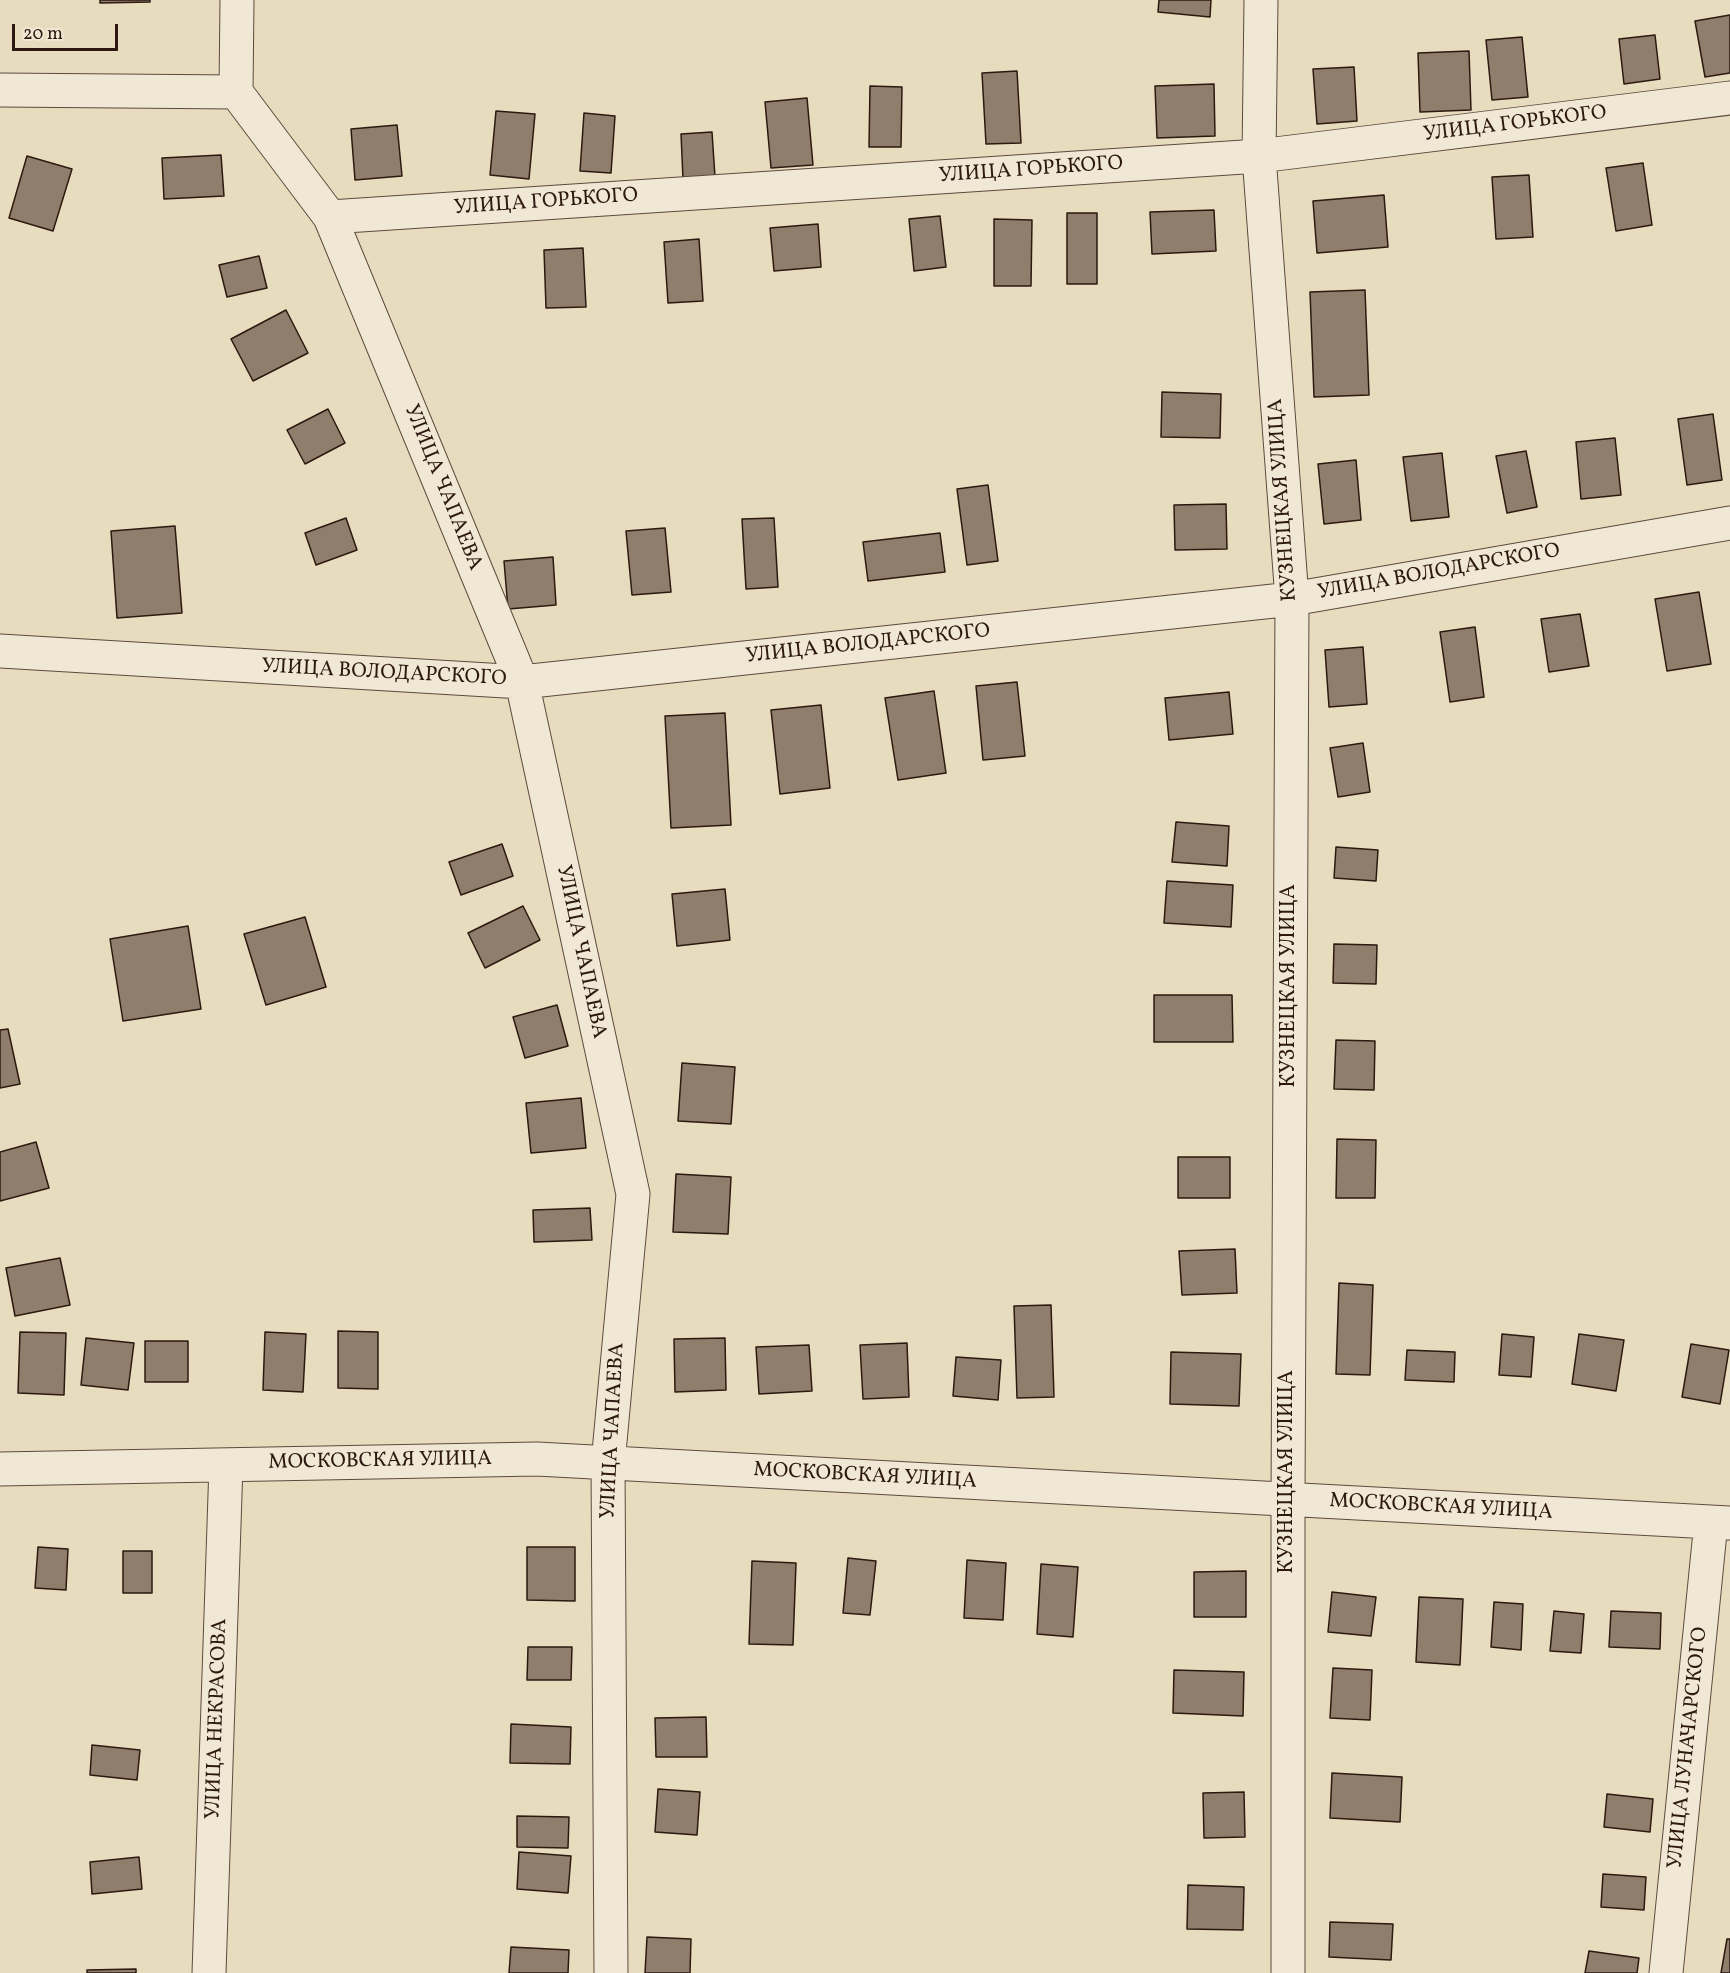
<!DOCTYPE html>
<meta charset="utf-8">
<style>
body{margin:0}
#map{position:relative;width:1730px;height:1973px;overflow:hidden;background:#e8dcbf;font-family:Vollkorn,serif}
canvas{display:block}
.scale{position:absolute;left:12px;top:24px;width:106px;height:27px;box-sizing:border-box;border:3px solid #2d1910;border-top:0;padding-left:8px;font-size:18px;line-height:21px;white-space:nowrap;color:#2d1910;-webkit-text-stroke:4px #f0e8d5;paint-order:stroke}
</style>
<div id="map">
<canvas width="1730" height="1973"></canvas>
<div class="scale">20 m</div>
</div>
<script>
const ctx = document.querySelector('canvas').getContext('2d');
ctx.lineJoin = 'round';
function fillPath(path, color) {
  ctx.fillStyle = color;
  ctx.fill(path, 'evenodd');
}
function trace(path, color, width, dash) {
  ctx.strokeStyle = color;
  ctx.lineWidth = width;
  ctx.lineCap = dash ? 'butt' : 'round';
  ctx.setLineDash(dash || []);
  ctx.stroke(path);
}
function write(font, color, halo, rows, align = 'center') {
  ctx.font = font + ' Vollkorn,serif';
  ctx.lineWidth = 4.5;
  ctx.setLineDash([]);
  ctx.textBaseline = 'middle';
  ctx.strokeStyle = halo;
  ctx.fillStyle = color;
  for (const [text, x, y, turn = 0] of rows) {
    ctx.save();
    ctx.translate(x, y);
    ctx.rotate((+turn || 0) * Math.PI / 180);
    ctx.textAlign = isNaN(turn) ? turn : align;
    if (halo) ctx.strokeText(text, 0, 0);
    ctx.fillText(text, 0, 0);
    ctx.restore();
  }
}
const building = new Path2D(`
 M100,0H150V2L100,3Z
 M1159,0H1211L1210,17L1158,12Z
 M1730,15V73L1705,77L1695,21Z
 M1655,35L1660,79L1624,84L1619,39Z
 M1522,37L1528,97L1492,100L1486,40Z
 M1469,51L1471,110L1420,112L1418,53Z
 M1354,67L1357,121L1317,124L1313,69Z
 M1017,71L1021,143L986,144L982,73Z
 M1214,84L1215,136L1157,138L1155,86Z
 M870,86L902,87L901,147H869Z
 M807,98L813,165L771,168L765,102Z
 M496,111L535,114L529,179L490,175Z
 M584,113L615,116L611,173L580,171Z
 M397,125L402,176L355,180L351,129Z
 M712,132L715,177L683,179L681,134Z
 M221,155L224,196L164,199L162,158Z
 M27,156L72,169L53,231L9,218Z
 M1643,163L1652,225L1616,231L1606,168Z
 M1529,175L1533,237L1496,239L1492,177Z
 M1384,195L1388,247L1317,253L1313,201Z
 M1214,210L1216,251L1152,254L1150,212Z
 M1067,213H1097V284H1067Z
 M940,216L946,267L914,271L909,219Z
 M994,219L1032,220L1031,286H994Z
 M818,224L821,267L774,271L770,228Z
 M699,239L703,301L668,303L664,242Z
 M583,248L586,307L546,308L544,250Z
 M259,256L267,288L227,297L219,265Z
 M1365,290L1369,395L1314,397L1310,292Z
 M286,310L308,353L253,381L231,339Z
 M1162,392L1221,394L1220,438L1161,437Z
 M328,409L345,443L305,464L287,430Z
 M1713,414L1722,480L1687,485L1678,419Z
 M1615,438L1621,495L1581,499L1576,442Z
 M1526,451L1537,507L1507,513L1496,456Z
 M1442,453L1449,517L1411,521L1403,457Z
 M1356,460L1361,520L1324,524L1318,464Z
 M988,485L998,561L967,565L957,489Z
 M1226,504L1227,549L1175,550L1174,505Z
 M346,518L357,550L316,565L305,533Z
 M774,518L778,587L746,589L742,519Z
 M175,526L182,613L117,618L111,531Z
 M665,528L671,592L632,595L626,531Z
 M940,533L945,572L868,581L863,542Z
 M553,557L556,605L508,609L504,561Z
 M1699,592L1711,664L1667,671L1655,599Z
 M1580,614L1589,666L1549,672L1541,619Z
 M1475,627L1484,697L1450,702L1440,632Z
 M1363,647L1367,704L1329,707L1325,650Z
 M1017,682L1025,756L983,760L976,686Z
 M934,691L946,773L898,780L885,698Z
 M1229,692L1233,734L1169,740L1165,698Z
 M821,705L830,788L780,794L771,710Z
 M725,713L731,825L671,828L665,716Z
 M1363,743L1370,792L1338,797L1330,748Z
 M1176,822L1229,826L1227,866L1172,862Z
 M502,844L513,876L461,895L449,862Z
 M1336,847L1378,850L1376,881L1334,878Z
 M1167,881L1233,885L1231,927L1164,923Z
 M725,889L730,940L677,946L672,894Z
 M523,906L540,940L485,968L468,933Z
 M305,917L326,987L266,1005L244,934Z
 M188,926L201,1009L123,1021L110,939Z
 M1334,944L1377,945L1376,984L1333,983Z
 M1154,995H1232L1233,1042H1154Z
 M557,1005L568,1046L525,1058L513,1017Z
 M8,1029L20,1084L0,1088V1030Z
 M1336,1040L1375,1041L1374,1090L1334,1089Z
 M682,1063L735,1067L731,1124L678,1121Z
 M581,1098L586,1148L531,1153L526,1103Z
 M1337,1139L1376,1140L1375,1198H1336Z
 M36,1142L49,1188L0,1201V1152Z
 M1178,1157H1230V1198H1178Z
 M676,1174L731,1177L728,1234L673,1232Z
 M590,1208L592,1240L534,1242L533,1210Z
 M1235,1249L1237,1293L1182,1295L1179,1251Z
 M60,1258L70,1305L15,1316L6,1268Z
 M1339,1283L1373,1285L1370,1375L1336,1374Z
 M1051,1305L1054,1397L1017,1398L1014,1306Z
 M338,1331L378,1332V1389L338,1388Z
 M20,1332L66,1333L64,1395L18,1393Z
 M265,1332L306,1334L303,1392L263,1390Z
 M1502,1334L1534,1337L1531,1377L1499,1375Z
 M1579,1334L1624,1340L1616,1391L1572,1384Z
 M86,1338L134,1343L128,1390L81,1385Z
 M725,1338L726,1390L675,1392L674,1339Z
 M145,1341H188V1382H145Z
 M907,1343L909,1397L863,1399L860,1345Z
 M1691,1344L1729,1350L1720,1404L1682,1397Z
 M809,1345L812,1391L759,1394L756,1347Z
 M1407,1350L1455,1352L1454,1382L1405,1380Z
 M1171,1352L1241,1354L1239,1406L1170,1404Z
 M956,1357L1001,1360L998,1400L953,1396Z
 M38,1547L68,1549L66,1590L35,1588Z
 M527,1547H575V1601L527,1600Z
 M123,1551H152V1593H123Z
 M848,1558L876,1561L870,1615L843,1613Z
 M967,1560L1006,1563L1003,1620L964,1618Z
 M752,1561L796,1563L793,1645L749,1644Z
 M1041,1564L1078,1567L1073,1637L1037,1634Z
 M1246,1571V1617H1194V1572Z
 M1332,1592L1376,1597L1371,1636L1328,1632Z
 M1419,1597L1463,1599L1460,1665L1416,1662Z
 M1494,1602L1523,1604L1521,1650L1491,1647Z
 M1554,1611L1584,1614L1581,1653L1550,1651Z
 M1611,1611L1661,1613L1660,1649L1609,1647Z
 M528,1647H572L571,1680H527Z
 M1333,1668L1372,1670L1370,1720L1330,1718Z
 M1174,1670L1244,1672L1243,1716L1173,1713Z
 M706,1717L707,1757H656L655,1718Z
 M511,1724L571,1727L570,1764L510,1763Z
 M92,1745L140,1750L137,1780L90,1775Z
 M1332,1773L1402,1777L1400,1822L1330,1818Z
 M658,1789L700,1792L697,1835L655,1832Z
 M1244,1792L1245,1837L1204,1838L1203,1793Z
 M1607,1794L1653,1799L1650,1832L1604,1827Z
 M517,1816L569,1817L568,1848L517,1847Z
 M519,1852L571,1856L568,1893L517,1889Z
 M139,1857L142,1889L92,1894L90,1862Z
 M1603,1874L1646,1877L1644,1910L1601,1907Z
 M1188,1885L1244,1887L1243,1930L1187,1929Z
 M1330,1922L1393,1924L1391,1960L1329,1957Z
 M647,1937L691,1939L690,1973H645Z
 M1727,1939H1730V1973H1721Z
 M511,1947L569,1950L568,1973H509Z
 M1589,1951L1639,1958L1637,1973H1585Z
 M136,1969V1973H87V1970Z`);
const minor = new Path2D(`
 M237,0L236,92L330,217L522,682L633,1194L608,1463L611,1973
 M1261,0L1259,156L1292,599L1288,1500V1973
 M0,90L236,92
 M330,217L1259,156L1730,98
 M0,651L522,682L1292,599L1730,523
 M0,1469L537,1459L1730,1523
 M209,1973L226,1465
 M1666,1973L1711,1522`);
const streetNames = [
 ["УЛИЦА ГОРЬКОГО",1515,125,-7],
 ["УЛИЦА ГОРЬКОГО",1031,171,-4],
 ["УЛИЦА ГОРЬКОГО",546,203,-4],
 ["УЛИЦА ЧАПАЕВА",442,488,68],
 ["КУЗНЕЦКАЯ УЛИЦА",1284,500,-94],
 ["УЛИЦА ВОЛОДАРСКОГО",1439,573,-10],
 ["УЛИЦА ВОЛОДАРСКОГО",868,645,-6],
 ["УЛИЦА ВОЛОДАРСКОГО",384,674,3],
 ["УЛИЦА ЧАПАЕВА",580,952,78],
 ["КУЗНЕЦКАЯ УЛИЦА",1290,986,-90],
 ["УЛИЦА ЧАПАЕВА",614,1431,-87],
 ["МОСКОВСКАЯ УЛИЦА",380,1462,-1],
 ["КУЗНЕЦКАЯ УЛИЦА",1288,1472,-90],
 ["МОСКОВСКАЯ УЛИЦА",865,1477,3],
 ["МОСКОВСКАЯ УЛИЦА",1441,1508,3],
 ["УЛИЦА НЕКРАСОВА",218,1719,-88],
 ["УЛИЦА ЛУНАЧАРСКОГО",1689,1748,-84]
];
fillPath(building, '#8e7e6b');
trace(building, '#2d1910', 1.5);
trace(minor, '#5c4a3c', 35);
trace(minor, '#f0e8d5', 33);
write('21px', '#2d1910', '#f0e8d5', streetNames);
</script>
